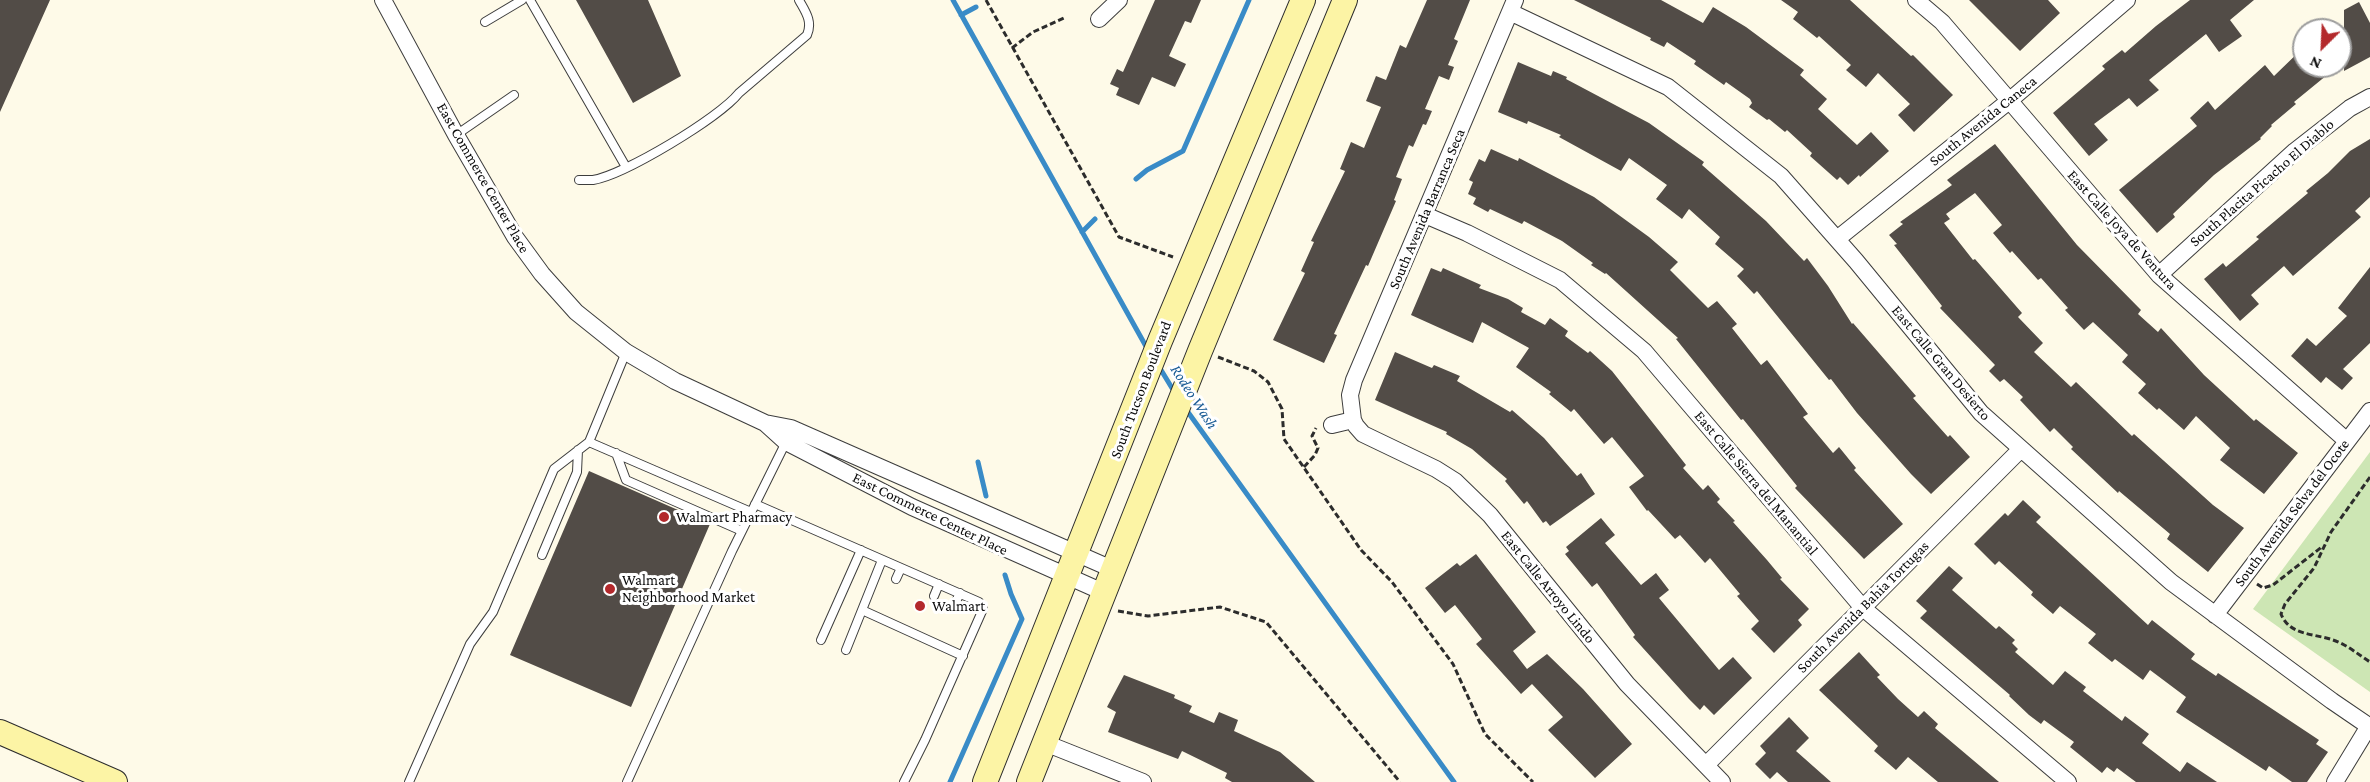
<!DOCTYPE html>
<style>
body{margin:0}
#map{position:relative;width:2370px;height:782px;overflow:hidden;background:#fefae8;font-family:"Crimson Pro",serif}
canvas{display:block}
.north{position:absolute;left:2292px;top:18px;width:60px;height:60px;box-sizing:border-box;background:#fff;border:2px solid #9d9d9d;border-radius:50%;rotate:204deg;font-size:16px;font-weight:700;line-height:24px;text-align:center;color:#0a0a0a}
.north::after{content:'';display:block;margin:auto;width:21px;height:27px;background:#b3292c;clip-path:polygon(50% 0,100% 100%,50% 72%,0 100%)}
</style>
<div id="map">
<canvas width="2370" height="782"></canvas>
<div class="north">N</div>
</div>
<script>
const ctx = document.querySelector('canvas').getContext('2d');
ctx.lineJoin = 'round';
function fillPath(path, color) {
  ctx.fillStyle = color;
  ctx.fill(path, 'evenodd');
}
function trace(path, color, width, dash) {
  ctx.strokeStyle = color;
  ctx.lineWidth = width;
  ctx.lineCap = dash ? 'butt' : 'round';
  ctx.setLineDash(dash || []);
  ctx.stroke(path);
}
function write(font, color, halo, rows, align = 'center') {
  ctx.font = font + ' "Crimson Pro",serif';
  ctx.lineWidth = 6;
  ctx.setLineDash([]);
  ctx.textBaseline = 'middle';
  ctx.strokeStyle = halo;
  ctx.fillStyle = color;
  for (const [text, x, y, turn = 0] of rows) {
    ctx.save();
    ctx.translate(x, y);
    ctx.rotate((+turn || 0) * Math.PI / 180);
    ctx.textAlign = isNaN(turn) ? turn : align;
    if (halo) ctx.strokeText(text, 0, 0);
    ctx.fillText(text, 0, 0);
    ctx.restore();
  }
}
const green = new Path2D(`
 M2370,452V692L2253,609Z`);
const stream = new Path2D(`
 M953,0L1148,350
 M961,15L976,7
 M1136,179L1147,170L1183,151L1249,0
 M1082,232L1095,219
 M1158,365L1175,393
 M1185,408L1454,782
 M978,462L986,496
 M950,782L1022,619L1011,594L1005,575`);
const building = new Path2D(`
 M0,0H50L0,112Z
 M576,0H648L681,76L633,103Z
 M1155,0H1201L1191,23L1185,21L1169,56L1186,64L1175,87L1152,77L1139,105L1116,95L1119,88L1110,84L1117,69L1123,72Z
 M1427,0H1470L1454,39L1458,41L1448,65L1454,67L1449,80L1439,76L1425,109L1432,111L1426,125L1423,124L1413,147L1409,145L1396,177L1402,179L1394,200L1396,201L1368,266L1366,265L1334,334L1337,335L1324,363L1273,340L1305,273L1301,271L1314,242L1311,241L1345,171L1340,169L1351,142L1364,148L1381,107L1366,101L1376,76L1386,80L1400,45L1406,48Z
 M1574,0H1661L1703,23L1713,7L1746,27L1804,70L1800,75L1827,99L1818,109L1857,145L1871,132L1889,151L1860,177L1859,175L1848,185L1840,177L1837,180L1810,156L1812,153L1787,130L1785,132L1769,119L1767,120L1749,107L1752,103L1750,99L1726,82L1724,85L1694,64L1696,61L1667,42L1664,47L1650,40L1651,38Z
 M1781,0H1850L1911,56L1913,55L1953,95L1914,132L1898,115L1910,104L1878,73L1866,87L1846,70L1851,65L1819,36L1817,38L1793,19L1798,12Z
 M1969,0H2048L2060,13L2020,51Z
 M2190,0H2254L2230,20L2242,36L2219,52L2206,34L2149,80L2159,90L2137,107L2129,98L2094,124L2108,140L2089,156L2053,113L2105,69L2102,66L2122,50L2125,53L2156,26Z
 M2359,2L2370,23V57L2344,71V10Z
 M2304,47V66H2338L2294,102L2296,104L2271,125L2272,126L2260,138L2261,139L2214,175L2173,214L2175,217L2157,233L2119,190L2197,126L2190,118L2208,101L2215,110L2265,65L2274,76Z
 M1518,62L1551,76L1553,71L1567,77L1566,79L1649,123L1704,162L1702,165L1766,221L1804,261L1807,258L1828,286L1852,324L1853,323L1916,396L1913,398L1948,437L1950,435L1970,457L1931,494L1911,474L1857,413L1831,379L1829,380L1757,291L1754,294L1737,276L1744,269L1715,244L1720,237L1689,209L1682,219L1656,199L1667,185L1629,158L1621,171L1559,137L1561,135L1528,121L1527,124L1498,112Z
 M2370,139V197L2355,211L2361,217L2293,276L2284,266L2251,295L2259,304L2240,321L2204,279L2223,263L2226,267L2259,239L2256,237L2308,193L2306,191L2328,173L2350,151Z
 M1995,144L2077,245L2141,310L2138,314L2158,332L2161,328L2204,375L2254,421L2256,419L2298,453L2264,494L2220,460L2230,448L2196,416L2184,430L2159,408L2157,410L2138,393L2146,384L2122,362L2128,355L2093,322L2084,330L2065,310L2068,308L2041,278L2038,280L2012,251L2010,253L1993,233L2002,225L1975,193L1946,214L1950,219L1944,223L1973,260L1975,259L2022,313L2018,317L2043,343L2034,352L2071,387L2076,382L2132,436L2134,434L2213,505L2244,528L2208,572L2167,539L2170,534L2119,491L2118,493L2071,449L2073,447L2054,428L2050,432L2020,400L2023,397L2004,379L2000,382L1989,371L1995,365L1940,308L1942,306L1894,245L1897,244L1889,235L1903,224L1900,222L1952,185L1947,180Z
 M1491,149L1518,161L1519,158L1594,197L1649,237L1678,262L1670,270L1708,308L1717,301L1737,324L1732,328L1761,365L1767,360L1808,414L1803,417L1833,453L1839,447L1856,468L1854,470L1903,524L1864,559L1795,488L1797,486L1743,419L1741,420L1676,339L1678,338L1606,273L1605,274L1591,265L1593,263L1562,241L1524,221L1522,224L1490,209L1488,212L1473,204L1476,198L1468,194L1473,182L1469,180L1479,159L1485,162Z
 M2370,267V343L2343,369L2353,378L2342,390L2326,377L2321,383L2291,356L2307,338L2316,346L2347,316L2338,308Z
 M1431,268L1441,272L1443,268L1481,285L1479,288L1508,299L1523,308L1521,312L1545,325L1550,318L1568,331L1565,336L1588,353L1590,351L1612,371L1686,465L1683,468L1703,490L1708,485L1720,499L1717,502L1735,521L1733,522L1767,560L1782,578L1780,579L1809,609L1798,620L1802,625L1774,653L1751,629L1759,621L1737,596L1740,594L1710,558L1705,563L1680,535L1675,539L1648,510L1647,511L1629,487L1644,476L1612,437L1604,444L1574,409L1571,412L1549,394L1551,392L1516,367L1529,348L1482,322L1473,343L1411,315Z
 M1395,352L1432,368L1434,365L1460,376L1457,381L1510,412L1512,410L1544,438L1577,476L1581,473L1595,494L1550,526L1546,521L1543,523L1527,501L1524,504L1505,481L1507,479L1472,449L1446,434L1447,432L1375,400Z
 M589,471L710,524L631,707L510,655Z
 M2023,500L2041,517L2036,522L2148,625L2152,620L2195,654L2191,659L2216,676L2218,673L2319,740L2316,744L2328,752L2307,782H2292L2269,766L2266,771L2176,712L2186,697L2150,670L2143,680L2115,659L2112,662L2088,643L2096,634L2060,606L2053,614L2031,595L2033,592L1999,561L1995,565L1974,544L2005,513L2008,516Z
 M1601,518L1615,535L1605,543L1641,585L1656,573L1669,590L1659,598L1719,670L1733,657L1752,678L1714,715L1704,705L1700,710L1689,699L1633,637L1635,635L1597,583L1592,587L1565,554L1569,551L1566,547Z
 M1476,554L1536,632L1513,651L1527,669L1547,654L1583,689L1632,744L1595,778L1548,730L1563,717L1532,684L1521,694L1476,644L1482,639L1455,605L1445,613L1425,588L1457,563L1460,566Z
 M1949,566L1963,578L1952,590L1996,629L1999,626L2015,640L2012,643L2018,649L2015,652L2053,685L2065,671L2086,687L2083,691L2122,721L2125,716L2149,734L2142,743L2180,772L2187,762L2217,782H2136L2117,768L2114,772L2107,767L2102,773L2070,747L2074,742L2044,720L2041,724L2029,715L2009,696L2010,695L1920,618L1927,611L1916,601Z
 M1859,652L1880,675L1877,677L1898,699L1918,717L1924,711L1938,724L1935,728L1999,782H1938L1908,757L1896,770L1874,751L1878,746L1819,690Z
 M1124,675L1175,695L1174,698L1192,706L1189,712L1214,723L1219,712L1238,720L1234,731L1280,752L1315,782H1232L1225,778L1227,773L1182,751L1178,759L1108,732L1116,712L1107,707Z
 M1789,717L1809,738L1796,751L1831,782H1788L1777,772L1770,779L1755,764L1766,753L1760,746Z`);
const path = new Path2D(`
 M986,0L1119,237L1173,257
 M1012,48L1033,32L1064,18
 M1218,357L1254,371L1268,382L1282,409L1284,439L1361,550L1392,582L1453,664L1485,734L1533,782
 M1304,467L1315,455L1318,448L1312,436L1316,428
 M2370,477L2331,532L2314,568L2285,604L2281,614C2290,636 2313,633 2333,640C2346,644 2359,655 2370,662
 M2257,584L2263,588L2273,585L2323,546
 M1118,611L1148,616L1220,607L1266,622L1400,782`);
const lane = new Path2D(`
 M530,0L626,167
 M485,22L522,0
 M456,135L514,95
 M579,180C583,180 588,180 593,180C624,175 719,118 739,93L807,35C813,21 805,11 799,0
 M589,442L751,512
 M616,453L626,480L742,531
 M755,504L979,602L983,609L925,740L904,782
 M542,555L577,472L578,450
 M896,579L901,568
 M934,596L939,584
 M954,606L960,593
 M862,610L963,656
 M821,640L861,550
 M846,650L882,560
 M409,782L470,644L493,612L554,469L589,442L626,352
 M627,782L732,551L786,442`);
const street = new Path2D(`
 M383,0L456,135L515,237L542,274L576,312L626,352L675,381L765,423L791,428L1112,569
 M1515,0L1354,380L1350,395L1353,420L1356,426L1363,434L1436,469L1455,481L1490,515L1627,684L1722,782
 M1916,0L1942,22L2159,275L2347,441
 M1510,12L1668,87L1781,176L1856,261L1981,413L2171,582L2332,701L2370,727
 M1099,19L1119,0
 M1425,215L1467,233L1560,280L1644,351L1863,608L2068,782
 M1837,239L2009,101L2127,0
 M2159,275L2295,151L2350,108L2370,97
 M765,423L786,442L912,507L1103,592
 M1332,425L1353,420
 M2215,615L2370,411
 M1045,743L1143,782
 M1706,765L2021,449
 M2335,782L2369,726`);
const secondary = new Path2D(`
 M0,732L115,782
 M985,782L1160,341L1303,0
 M1029,782L1200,351L1345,0`);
const markers = [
 [664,517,6,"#b3292c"],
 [610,589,6,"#b3292c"],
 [920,606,6,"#b3292c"]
];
const streetNames = [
 ["South Avenida Caneca",1983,121,-39],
 ["East Commerce Center Place",483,178,60],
 ["South Placita Picacho El Diablo",2262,183,-41],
 ["South Avenida Barranca Seca",1427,209,-67],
 ["East Calle Joya de Ventura",2122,230,48],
 ["East Calle Gran Desierto",1941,363,50],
 ["South Tucson Boulevard",1141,390,-69],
 ["East Calle Sierra del Manantial",1756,483,50],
 ["South Avenida Selva del Ocote",2292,513,-53],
 ["East Commerce Center Place",930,514,26],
 ["East Calle Arroyo Lindo",1548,587,51],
 ["South Avenida Bahia Tortugas",1863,607,-45]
];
const poiNames = [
 ["Walmart Pharmacy",676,517],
 ["Walmart",622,580],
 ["Neighborhood Market",622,597],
 ["Walmart",932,606]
];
const waterNames = [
 ["Rodeo Wash",1194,397,57]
];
fillPath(green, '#cde6b4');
trace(stream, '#398bc7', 5);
fillPath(building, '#524c47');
trace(lane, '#3d3d3d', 10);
trace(street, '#3d3d3d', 18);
trace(secondary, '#2c2c2c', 26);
trace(path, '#2c2c2c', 3, [6, 3]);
trace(lane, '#fff', 8);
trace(street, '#fff', 16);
trace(secondary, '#fcf4a5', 24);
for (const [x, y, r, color] of markers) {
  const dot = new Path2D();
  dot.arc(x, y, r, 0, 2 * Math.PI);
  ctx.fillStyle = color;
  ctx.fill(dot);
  trace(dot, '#fff', 2);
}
write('15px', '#0a0a0a', '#fff', streetNames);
write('15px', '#0a0a0a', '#fff', poiNames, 'left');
write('italic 16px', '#1a5c95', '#fff', waterNames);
</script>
